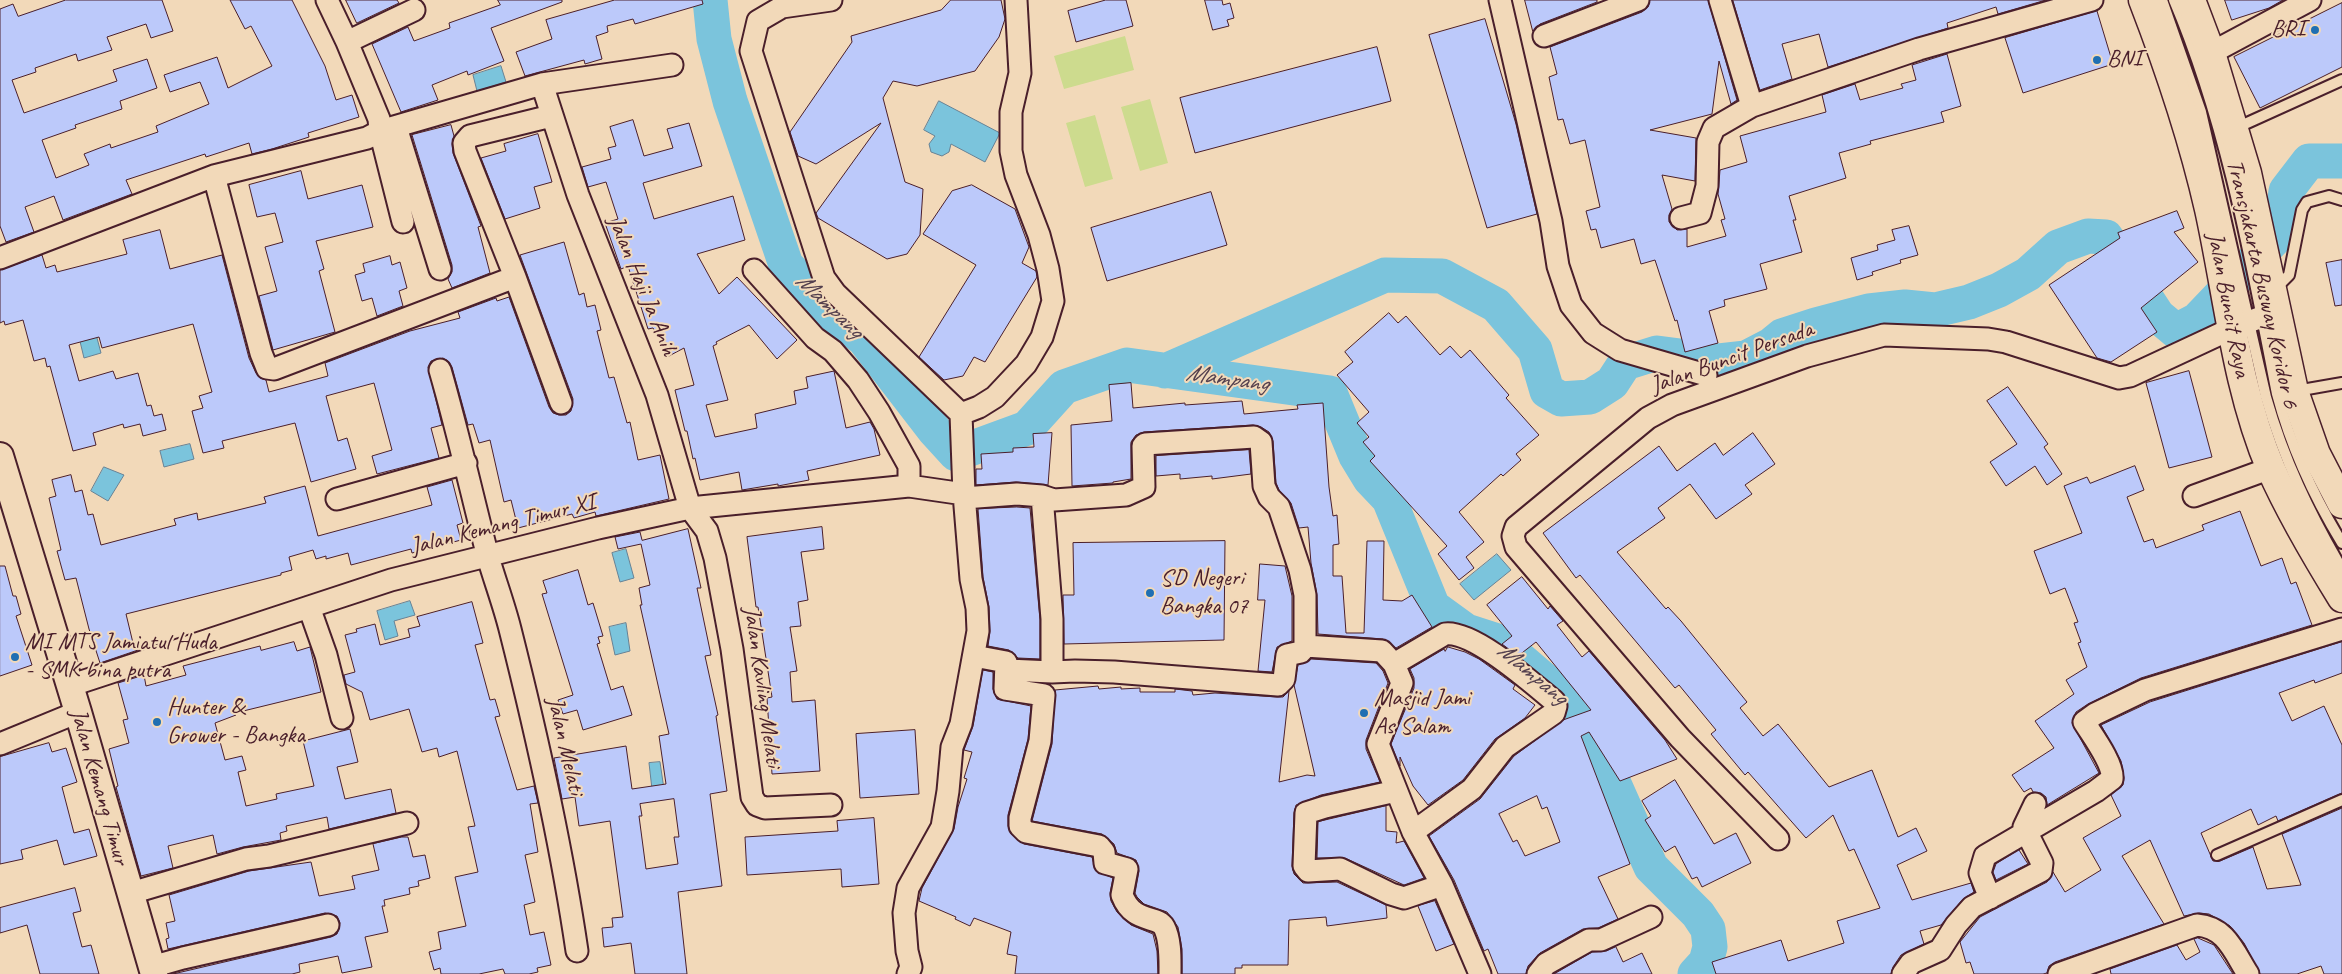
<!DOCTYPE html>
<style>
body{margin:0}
canvas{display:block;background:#f2d9b9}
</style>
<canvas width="2342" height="974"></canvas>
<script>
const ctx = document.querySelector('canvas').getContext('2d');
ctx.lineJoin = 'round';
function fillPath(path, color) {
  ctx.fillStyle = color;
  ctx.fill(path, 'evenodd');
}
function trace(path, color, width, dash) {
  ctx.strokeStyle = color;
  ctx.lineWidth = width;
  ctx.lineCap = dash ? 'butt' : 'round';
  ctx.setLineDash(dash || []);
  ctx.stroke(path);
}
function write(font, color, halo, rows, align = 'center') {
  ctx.font = font + ' Caveat,sans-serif';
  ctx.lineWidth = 4;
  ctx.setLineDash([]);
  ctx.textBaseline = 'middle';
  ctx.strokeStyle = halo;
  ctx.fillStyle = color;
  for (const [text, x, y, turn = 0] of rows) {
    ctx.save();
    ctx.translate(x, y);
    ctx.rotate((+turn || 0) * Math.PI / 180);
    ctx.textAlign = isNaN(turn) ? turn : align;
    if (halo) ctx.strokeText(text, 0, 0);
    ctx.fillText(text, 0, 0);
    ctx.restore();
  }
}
const green = new Path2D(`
 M1125,36L1134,70L1064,89L1054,56Z
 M1150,99L1168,163L1140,171L1121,107Z
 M1095,115L1113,179L1085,187L1066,123Z`);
const water = new Path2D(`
 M501,66L506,82L477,91L473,75Z
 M939,101L1000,133L985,162L951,144L949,152L942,156L931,152L929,144L935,136L924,130Z
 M93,323L101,353L84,358L77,329Z
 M190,444L194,459L164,467L160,451Z
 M104,467L124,475L108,501L91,491Z
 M626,549L634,578L620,582L612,553Z
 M1497,554L1511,570L1474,600L1460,584Z
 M410,601L415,615L394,621L398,636L385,640L377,611Z
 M626,623L630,651L615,655L609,627Z
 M660,762L665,796L653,798L649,763Z`);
const river = new Path2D(`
 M710,0L714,39L730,101L786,265L831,313L864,339L935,431L956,454L1027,428L1064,387L1127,365L1330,393L1356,456L1370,479L1389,499L1433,607L1466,631L1500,642L1563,696L1591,732L1651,867L1698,914L1708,929L1710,947L1706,962L1695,974
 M1165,371L1385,275L1442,276L1496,305L1535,350L1547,391L1561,399L1590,397L1612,383L1625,363L1657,353L1719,361L1746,358L1771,345L1782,336L1816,325L1869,311L1905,307L1935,310L1969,302L1999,290L2028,274L2058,247L2088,236L2106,237L2158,316L2176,331L2197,320L2281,232L2286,191L2309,161H2342`);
const building = new Path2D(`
 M66,0H162L173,31L151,38L146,24L107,37L112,50L78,61L76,54L35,68L36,72L12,80L24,113L117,81L113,70L147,59L157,88L120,101L122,109L75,125L76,128L42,140L56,178L89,165L84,154L110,144L111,148L158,132L156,126L209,104L200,82L170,92L164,75L217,57L228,88L272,66L251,26L245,29L230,0H292L325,66L336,100L352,95L359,117L308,133L309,137L272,149L252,154L249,143L206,157L205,154L126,180L132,194L63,220L54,196L25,207L34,232L6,242L0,226V9L13,4L18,16Z
 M346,0H397L399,3L357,23Z
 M498,0H562V2L491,28L504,61L468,75L467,71L432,85L438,100L401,112L372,44L408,27L414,41L450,28L449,23L500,5Z
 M615,0H702L703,4L635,24L633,19L607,26L608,32L596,36L602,59L585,64L584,60L525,76L516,52L552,39L546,20Z
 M951,0H1001L1005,19L999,37L975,71L917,86L893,81L883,98L905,182L923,189L920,235L907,254L887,259L818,218L816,213L881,123L816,164L798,156L790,132L852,42L851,36L941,10Z
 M1106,0H1126L1133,26L1076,42L1068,11Z
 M1205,0H1222L1223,5L1230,3L1234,18L1227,20L1229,26L1213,30Z
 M1525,0H1597V2L1540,24L1533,31Z
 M1650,0H1708L1737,100L1731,104L1719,61L1712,114L1650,130L1696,138L1695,181L1662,175L1672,209L1669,215V222L1677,230L1687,229V247L1726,236L1721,220L1725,219L1718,194L1720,170L1747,162L1740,136L1826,112L1822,95L1855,84L1860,100L1903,88L1901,84L1916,80L1912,65L1947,54L1961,106L1941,112L1944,122L1870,141L1871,144L1839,153L1846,178L1789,196L1796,220H1793L1802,252L1760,264L1767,289L1724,300L1725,306L1709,311L1718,343L1685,352L1677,320L1675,321L1655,260L1641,264L1634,239L1601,248L1596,229L1591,230L1586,211L1600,207L1585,140L1570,144L1563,119L1558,120L1549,77L1557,74L1550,47L1642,12L1648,7Z
 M1733,0H2046L1998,14L1996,7L1947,23L1948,28L1828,67L1819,34L1782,44L1792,79L1760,90Z
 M2225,0H2283L2269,8L2232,20Z
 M2342,3V67L2260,108L2234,57Z
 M2097,11L2113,64L2023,93L2005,38Z
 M1485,19L1516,124L1537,214L1487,228L1429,35Z
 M1377,47L1391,101L1195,153L1180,98Z
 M633,120L644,156L673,148L667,129L689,123L702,166L643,183L654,219L733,196L745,240L697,254L719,294L737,277L797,340L777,359L749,325L716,342L717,344L713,346L728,400L706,405L715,437L757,428L755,414L796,404L794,391L808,388L806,377L834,371L846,428L870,422L874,429L880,455L807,471L809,480L778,486V484L742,490L739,472L700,480L695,458L693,459L687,431H685L675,390L694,385L684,348L667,357L663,344L653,328L648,329L628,266L621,269L605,223L618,219L606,182L588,187L582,167L611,159L608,148L616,146L610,127Z
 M451,125L454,136L452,144L453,153L481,226L478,227L490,273L452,288L448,279L452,272V265L412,135Z
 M538,134L552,182L534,187L540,208L505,219L481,158L506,151L504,144Z
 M301,171L308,199L362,185L373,227L316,241L324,269L319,271L335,332L273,350L259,296L277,291L265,247L283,242L275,213L257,217L249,185Z
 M972,185L1015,209L1029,247L1022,263L1036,271L1037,277L985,362L974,357L963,376L944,380L919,357L976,265L923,234L952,191Z
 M1211,192L1227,245L1107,281L1091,228Z
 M2177,211L2184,228L2174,232L2198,262L2141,308L2157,332L2111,362L2097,358L2049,285L2120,238L2118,233Z
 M1909,226L1918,255L1900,260L1901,263L1872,272L1873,275L1857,280L1851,258L1878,250L1877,245L1895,240L1892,230Z
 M160,230L170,269L222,255L249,358L256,373L260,378L266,380L269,392L328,376L325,363L410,331L460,318L458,312L496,298L497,301L509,297L549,407L553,413L559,415H566L571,411L573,399L520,255L564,242L579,295L584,293L587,307L595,305L601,330L597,331L609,378L614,377L627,423L630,422L638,460L660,455L669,499L596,516L595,512L574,518L572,514L518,528L511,500L504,502L490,440L479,443L473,424L468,425L452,367L448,361L443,358L431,361L428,367L442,425L431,428L439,458L377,474L372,456L392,450L374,383L326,396L338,441L347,438L356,469L311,482L295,423L222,441L224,448L203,453L192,411L203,408L199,396L212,392L193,324L102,348L99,337L69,345L79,381L113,371L116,379L138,373L147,406L151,405L154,416L162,414L166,430L143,436L140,424L124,428L123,424L93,433L96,445L73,451L50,366L47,367L45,358L34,361L23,320L5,325L4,321L0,323V270L42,255L46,268L55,265L57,272L127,254L123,240Z
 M390,256L392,265L400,262L407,288L399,291L403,306L377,316L372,298L362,301L355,275L365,272L363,264Z
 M2342,260V305L2335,306L2326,263Z
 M1389,313L1398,323L1406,316L1440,355L1450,346L1461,358L1470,350L1509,395L1506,398L1539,435L1516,454L1521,460L1503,476L1501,474L1459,512L1484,542L1466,557L1474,568L1459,580L1438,554L1447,546L1370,461L1375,456L1363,442L1369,437L1357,423L1369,412L1337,375L1353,362L1345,352Z
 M2189,371L2212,457L2169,468L2146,383Z
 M1131,383L1133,408L1185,403V405L1242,401L1244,414L1298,409L1297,405L1323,403L1329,487L1333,516L1337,515L1339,544L1333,545V576H1342L1346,633H1364L1367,541H1384L1383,600L1402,601L1412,595L1432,627L1396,648L1383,639L1318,634L1317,595L1311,563L1308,527L1299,528L1291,503L1279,490L1276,483L1273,441L1269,432L1261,427L1253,425L1144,432L1136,435L1131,442V479L1113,482V483L1072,486L1071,425L1112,421L1109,385Z
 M2008,387L2048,444L2044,447L2062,474L2047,485L2035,466L2006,486L1990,462L2017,444L1987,401Z
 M1052,433L1048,485L1016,482L976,485V469H982L981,454L1013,452V448L1034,447L1033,434Z
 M1753,433L1775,464L1745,485L1752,494L1716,519L1690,484L1658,508L1665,518L1617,552L1666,609L1668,607L1681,621L1747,702L1740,708L1763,736L1778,724L1829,787L1872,770L1898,837L1916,828L1927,851L1897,865L1912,900L1971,883L1974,892L1963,899L1941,925L1920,931L1924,944L1901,955L1893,967L1891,974H1716L1712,962L1781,940L1788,961L1844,943L1837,921L1880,908L1854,849L1849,851L1833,815L1806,838L1748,772L1745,775L1711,734L1716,730L1679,685L1675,688L1580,575L1576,578L1543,533L1659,446L1677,471L1715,443L1723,455Z
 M1249,450L1251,474L1212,479V476L1180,479V474L1156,476V456Z
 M2135,466L2144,490L2127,497L2144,542L2153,539L2156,548L2204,530L2202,525L2240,511L2261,566L2282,558L2291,584L2296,582L2312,625L2141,678L2088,704L2076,712L2072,723L2099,773L2047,805L2046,797L2041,793L2033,792L2031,788L2024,792L2012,775L2054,748L2035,721L2074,694L2066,680L2087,667L2078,643L2081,642L2074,623L2078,622L2065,588L2050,594L2034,551L2082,533L2064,486L2087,477L2090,483Z
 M71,475L75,492L82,490L88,515L93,514L101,545L176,525L174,519L197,513L198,520L266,503L264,497L305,486L318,536L432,505L427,487L452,480L463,523L457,525L461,540L412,553L411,549L351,565L348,553L326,559V556L316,559L313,550L289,557L292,570L281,573V575L126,614L133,643H136L138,650L100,663L89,629L76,578L65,580L57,551L61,550L49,498L56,496L52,480Z
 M1017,507L1030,508L1040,620V659L1018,658L1009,650L988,646L990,631L989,607L983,577L978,509Z
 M822,527L824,549L801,552L808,600L798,602L801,626L790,627L797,671L790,672L792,702L815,700L820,771L772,774L767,698L772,697L758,607H756L747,537Z
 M688,529L701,588H697L711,655L705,656L718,715L716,716L727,791L710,794L722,886L678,892L687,974H635L631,943L604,947L602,928L613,927L612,918L623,917L610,821L579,826L575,797L562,799L554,758L626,746L632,789L666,784L659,736L669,734L640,605H642L639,588L650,585L641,544L618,549L615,537L640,532L642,540ZM674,799L679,837H674L678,864L646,869L639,816H642L640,804Z
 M1225,541L1224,640L1064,644L1063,595H1074L1073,543Z
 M1260,564L1285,566L1292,596V641L1277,647L1272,672L1258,671L1265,600H1258Z
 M0,566H5L13,596H16L21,614L16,616L32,665L0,676Z
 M578,570L588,605L593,603L603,636L598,637L600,643L597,644L611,690L623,686L632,715L583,730L577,710L563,714L558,700L573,695L542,594L547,593L543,581Z
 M1522,577L1548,609L1550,606L1563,621L1557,625L1582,657L1589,651L1665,740L1677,759L1620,781L1589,732L1581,736L1630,864L1598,877L1618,919L1598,928L1583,929L1540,953L1528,966L1526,974H1498L1488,949L1484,951L1454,880L1429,836L1480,799L1514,756L1563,720L1591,710L1536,642L1518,656L1502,644L1512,636L1487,605ZM1537,796L1542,809L1547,807L1560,842L1525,856L1517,840L1513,842L1499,814Z
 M472,602L483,643L475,645L490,700L495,699L500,716L495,717L517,790L534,786L538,803L530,804L538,852L525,855L535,902L524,905L530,935L544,932L551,965L537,968L538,972L529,974H505L503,969L479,974H441L440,968L434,970L429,952L441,949L438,932L466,926L455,877L478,872L468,827L475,826L457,751L439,757L437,748L422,752L409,709L370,720L362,692L346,684L344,675L355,672L345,635L357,632L356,629L375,624L380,645L410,637L408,629L420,626L417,617Z
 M294,642L297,651L310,647L321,692L235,713L236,715L215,723L225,760L242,756L246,770L238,772L246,806L277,799L276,794L314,786L303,741L350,729L358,762L337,767L345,799L391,789L396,813L329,829L327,817L286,826L287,831L280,833L281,840L243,847L217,854L213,835L168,846L173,868L141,876L116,787L118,786L109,749L129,743L123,720L128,719L118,683L144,675L146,686L186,675L183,666L260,646L261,650Z
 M2342,642V673L2315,683L2314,680L2279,693L2292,721L2324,706L2342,745V793L2278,821L2276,816L2258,825L2251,809L2201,833L2213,861H2220L2253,847L2267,889L2301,885L2282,834L2342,808V974H2324L2321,966L2297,974H2260L2244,943L2230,926L2209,914L2199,913L2184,916L2150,840L2122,856L2164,924L2055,962L2049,966L2047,973L2043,974H1974L1970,962L1966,963L1960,942L1980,917L2047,882L2053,872L2065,892L2101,870L2083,838L2121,816L2111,795L2123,785L2124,778L2121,761L2101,725L2150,702Z
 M1448,647L1465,652L1479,659L1515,685L1513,689L1535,705L1525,718L1495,739L1463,780L1428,805L1413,786L1400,757V766L1391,744L1414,688V678L1410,669L1444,649L1445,651Z
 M1311,659L1376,663L1383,671L1388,683L1366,740V749L1380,782L1321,795L1296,805L1294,813L1292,866L1294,874L1303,883L1337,882L1386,905L1387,918L1327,926L1326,917L1289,920L1288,965H1242V968H1235V974H1182V949L1178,927L1167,912L1144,904L1137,897L1135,893L1139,871L1136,860L1117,853L1114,844L1102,834L1032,821L1052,744L1055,690L1098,686L1099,689L1121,687V689L1140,688V692H1175V689L1192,691L1193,695L1215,693L1277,697H1283L1289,691L1279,782L1307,775L1315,776L1294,685L1298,665Z
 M983,670L993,672V689L997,699L1031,706L1028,739L1008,815V826L1011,834L1024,844L1092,857L1096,871L1113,878L1110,893L1111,901L1117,912L1131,925L1153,934L1157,951L1158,974H1015L1017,956L1007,954L1011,932L974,918L970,926L955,919L956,917L919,901L922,888L954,829L958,807L967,779L964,778L972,752L964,750L973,726Z
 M915,730L919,794L860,798L856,734Z
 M49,743L52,752L66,748L77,782L62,787L74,833L89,829L97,856L64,865L57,840L21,850L23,859L0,864V757Z
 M1675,780L1714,844L1736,833L1751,863L1702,887L1697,877L1692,879L1675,846L1665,852L1645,820L1651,816L1642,801Z
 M1386,806V831L1397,832L1396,843L1404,841L1424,878L1404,885L1345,858H1317L1318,822Z
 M874,818L879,884L842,887L841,869L747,875L745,837L838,831L837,821Z
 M402,837H408L413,857L425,855L430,878L418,881L419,886L409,888L410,894L384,900L385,906H382L388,932L365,937L372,967L342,973L338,956L299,964L300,972L292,974H173L331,937L337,934L340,923L337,916L325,913L168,949L166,939L169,938L166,923L175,921L169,895L249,871L311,862L319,896L355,889L352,876L379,870L373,844Z
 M2019,850L2028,864L1996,880L1993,872L1996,864Z
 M75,888L81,911L73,913L82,947L91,945L99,974H40L27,925L0,933V908Z
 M1435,901L1454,944L1436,951L1418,906Z
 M2198,938L2214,945L2233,974H2111L2110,969L2177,945L2186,960L2200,952L2194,939Z
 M1616,947L1623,962L1642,953L1652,974H1554L1592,952L1606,951Z`);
const service = new Path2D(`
 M2162,0L2201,112L2266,397C2284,460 2309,512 2342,569
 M2174,0C2227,125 2251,262 2277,394C2291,447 2314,497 2342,543
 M2236,128L2342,80
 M2275,289L2289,275L2302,210L2307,202L2329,196L2342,200
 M2296,391L2342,383
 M2217,855L2342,800`);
const minor = new Path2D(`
 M831,0L782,7L758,21L751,51L824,278L835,293L961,414L964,494L971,579L977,608L978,631L961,724L952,747L948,791L942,827L908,888L904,913L907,951L911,967L908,974
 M1500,0L1551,221L1558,266L1571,305L1593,333L1620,350L1706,375
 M1720,0L1752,106
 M1544,36L1638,0
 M347,42L414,10
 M2211,53L2310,0
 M542,84L578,195L657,395L690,508L707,531L715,558L732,649L752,797L757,805L765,808L831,805
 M543,118L470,136L464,143L465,151L515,277L561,403
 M396,127L440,269
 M214,176L261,353L267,368L274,369L515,277
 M1681,218L1700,213L1707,186L1708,142L1714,128L1752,106L1919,49L2092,0
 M403,222L380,131L542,84L672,65
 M0,258L214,176L367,138L380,131L379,119L347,42L327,0
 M754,270L815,338L833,351L858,380L879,412L909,466V486
 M440,370C458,432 472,495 488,557C495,581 504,605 510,629C537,736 561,842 577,951
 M961,414L979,407L995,397L1026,364L1042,337L1053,301L1048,269L1039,235L1016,175L1011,151V112L1020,73L1016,0
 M1042,496L1052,619V672
 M2194,496L2271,468
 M964,498L1017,494L1042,496L1054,500L1126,495L1144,487L1143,446L1145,444L1254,437L1261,442L1264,486L1269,497L1279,507L1300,570L1305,595V646L1382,651L1394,664L1445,634C1473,630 1532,683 1554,701L1556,706L1554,713L1505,747L1472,789L1413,832
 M337,499L466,463
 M309,607L326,655L342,718
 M974,656L1006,662L1005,689L1044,695L1040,741L1020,818V826L1026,832L1099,846L1104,852L1105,863L1127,869L1122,895C1133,924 1157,915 1164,927C1171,940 1170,960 1170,974
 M1394,664L1402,683L1378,744L1413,832L1442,885L1480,974
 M1007,670L1052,672L1075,671L1114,672L1278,685L1284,679L1287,655L1301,652L1305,646
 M69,686L391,580L598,528L690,508L909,486L964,494
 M0,744L78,712
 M1396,791L1325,807L1306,813L1304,866L1308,871L1340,869L1391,894L1404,898L1442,885
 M1778,839L1680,738L1516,547L1513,536L1516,527L1648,418L1672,405L1807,356L1884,335L1988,339L2006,342L2119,378L2130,376L2233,328L2277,311
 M131,893L246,859L269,856L407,823
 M1990,898L1980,873L1985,856L2096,791L2112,779C2114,764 2092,735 2084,722L2095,714L2145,690L2342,629
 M151,967L183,958L328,925
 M1538,974L1546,964L1589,940H1601L1651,917
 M1903,974L1911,963L1940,950L1956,925L1972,907L2041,871L2042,863L2024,827L2035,804
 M2059,974L2197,925C2226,927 2234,952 2248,974`);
const tertiary = new Path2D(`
 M0,456L78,712L154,974`);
const primary = new Path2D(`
 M2143,0C2170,70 2192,135 2209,209C2228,295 2236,387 2271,469C2291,514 2316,556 2342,598
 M2191,0L2211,53L2247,173L2294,391L2316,454L2342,504`);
const markers = [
 [2315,30,5,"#1f6fb2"],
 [2097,60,5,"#1f6fb2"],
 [1150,593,5,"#1f6fb2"],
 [15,657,5,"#1f6fb2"],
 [1364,713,5,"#1f6fb2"],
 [157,722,5,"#1f6fb2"]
];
const poiNames = [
 ["BRI",2305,30,"right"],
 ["BNI",2107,60],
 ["SD Negeri",1160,579],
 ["Bangka 07",1160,607],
 ["MI MTS Jamiatul Huda",25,643],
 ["- SMK bina putra",25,671],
 ["Masjid Jami",1374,699],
 ["As Salam",1374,727],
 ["Hunter &",167,708],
 ["Grower - Bangka",167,736]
];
const streetNames = [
 ["Transjakarta Busway Koridor 6",2262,284,77],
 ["Jalan Haji Ja Anih",642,286,68],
 ["Jalan Buncit Raya",2228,305,79],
 ["Jalan Buncit Persada",1732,358,-20],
 ["Jalan Kemang Timur XI",503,525,-14],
 ["Jalan Kavling Melati",762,687,82],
 ["Jalan Melati",565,746,77],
 ["Jalan Kemang Timur",99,787,74]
];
const waterNames = [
 ["Mampang",829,306,44],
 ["Mampang",1227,379,8],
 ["Mampang",1532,674,40]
];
fillPath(green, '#cddb8e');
fillPath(water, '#7bc4dc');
trace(water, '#678295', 1);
trace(river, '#7bc4dc', 35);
fillPath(building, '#bcc9fa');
trace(building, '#4a1f2b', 1);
trace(service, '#4a1f2b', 14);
trace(minor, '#4a1f2b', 25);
trace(tertiary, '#4a1f2b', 30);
trace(primary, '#4a1f2b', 31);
trace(service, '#f2d9b9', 10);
trace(minor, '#f2d9b9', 21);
trace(tertiary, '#f2d9b9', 26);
trace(primary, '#f2d9b9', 28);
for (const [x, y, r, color] of markers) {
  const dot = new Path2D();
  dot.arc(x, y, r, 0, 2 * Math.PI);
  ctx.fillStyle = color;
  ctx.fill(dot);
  trace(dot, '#f2d9b9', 2);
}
write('24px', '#4a1f2b', '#f2d9b9', poiNames, 'left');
write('24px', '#4a1f2b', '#f2d9b9', streetNames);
write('italic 25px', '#54404e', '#f2d9b9', waterNames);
</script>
